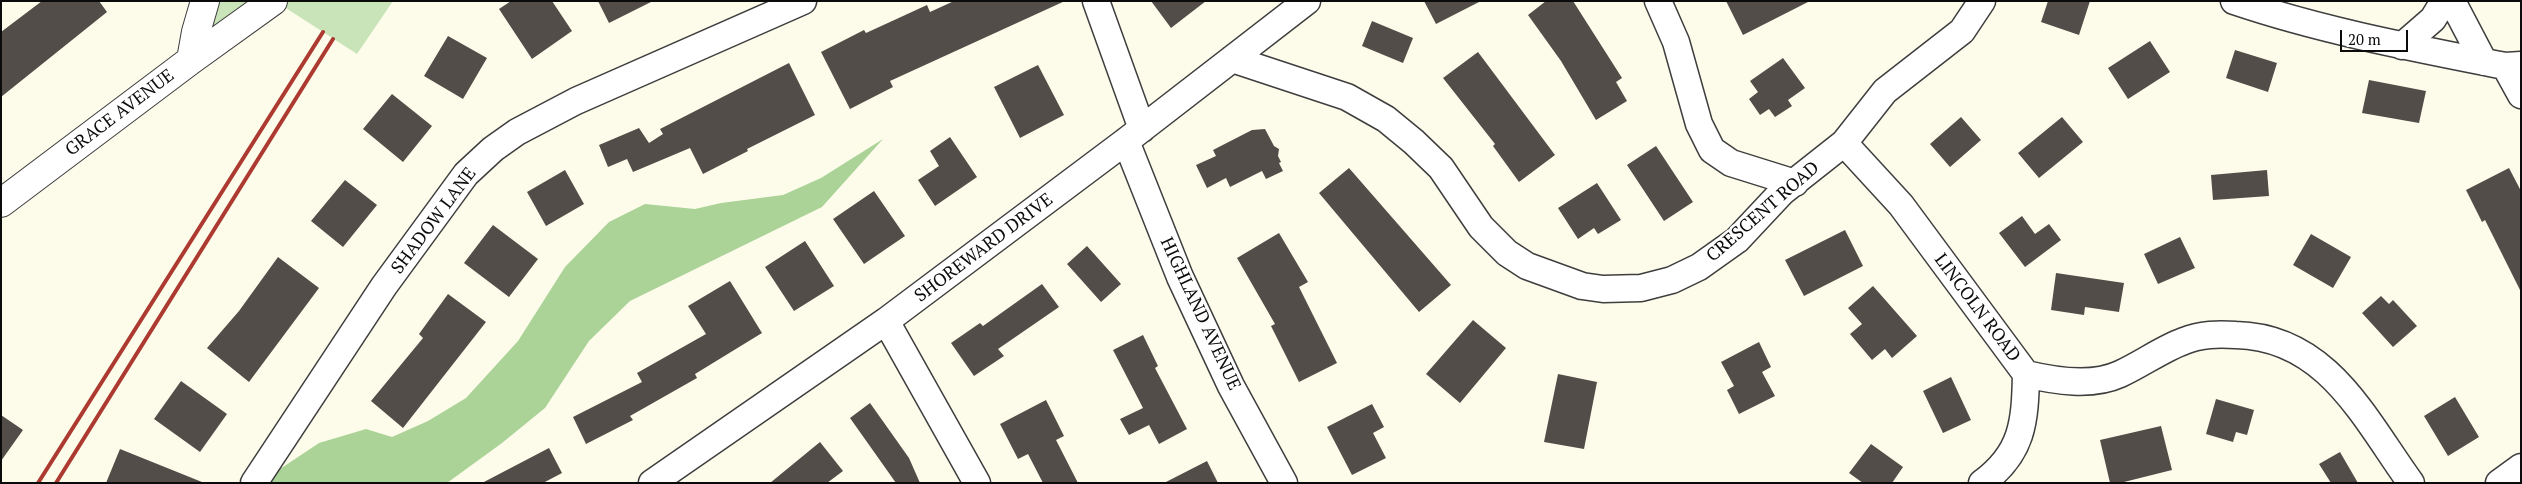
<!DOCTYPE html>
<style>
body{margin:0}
#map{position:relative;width:2522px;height:484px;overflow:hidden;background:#fdfcea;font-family:"PT Serif",serif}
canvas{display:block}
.frame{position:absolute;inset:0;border:2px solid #0b0b0b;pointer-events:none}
.scale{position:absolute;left:2340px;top:30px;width:68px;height:22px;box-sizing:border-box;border:2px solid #0b0b0b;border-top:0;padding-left:6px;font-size:15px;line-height:18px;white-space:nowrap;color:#0b0b0b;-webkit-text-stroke:4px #fff;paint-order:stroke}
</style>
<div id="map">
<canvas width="2522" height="484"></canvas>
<div class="frame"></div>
<div class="scale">20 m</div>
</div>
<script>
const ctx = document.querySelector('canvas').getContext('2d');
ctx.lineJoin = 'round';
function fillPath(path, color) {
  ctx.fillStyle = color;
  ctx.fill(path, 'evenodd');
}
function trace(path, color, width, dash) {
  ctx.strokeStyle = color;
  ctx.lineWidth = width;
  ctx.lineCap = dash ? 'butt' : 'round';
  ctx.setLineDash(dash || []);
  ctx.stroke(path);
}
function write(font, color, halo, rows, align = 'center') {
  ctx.font = font + ' "PT Serif",serif';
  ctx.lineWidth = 5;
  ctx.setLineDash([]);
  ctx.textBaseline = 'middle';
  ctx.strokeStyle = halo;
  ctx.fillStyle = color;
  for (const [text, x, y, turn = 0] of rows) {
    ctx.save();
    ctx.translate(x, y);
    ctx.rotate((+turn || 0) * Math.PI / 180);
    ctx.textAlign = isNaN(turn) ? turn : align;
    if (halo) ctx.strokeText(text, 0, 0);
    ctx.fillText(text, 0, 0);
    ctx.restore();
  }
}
const green = new Path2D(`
 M205,1H273L191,60Z
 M275,1H393L357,54Z`);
const forest = new Path2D(`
 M883,139L822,207L630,301L589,341L545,408L502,443L447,483H259L319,443L366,429L392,437L428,421L466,398L518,341L565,267L609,222L645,204L695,209L721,203L783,195L821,178Z`);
const building = new Path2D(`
 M42,1H99L107,12L1,97V32Z
 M511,1H552L572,31L532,59L499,9Z
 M598,1H653L609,23Z
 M954,1H1065L890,81L893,87L850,109L821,52L864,30L866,33L927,5L930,12Z
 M1151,1H1206L1171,28Z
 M1424,1H1481L1436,24Z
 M1546,1H1573L1622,78L1616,82L1627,101L1596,120L1561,61L1528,15Z
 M1726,1H1810L1743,35Z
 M2048,1H2090L2079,35L2041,22Z
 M1372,21L1413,38L1403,63L1362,46Z
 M448,36L487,58L463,99L424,76Z
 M2150,41L2170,72L2128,99L2108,68Z
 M2235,50L2277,63L2268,92L2226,78Z
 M1478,52L1555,155L1519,182L1493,146L1495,144L1443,78Z
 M1783,58L1805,88L1788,100L1792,106L1775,117L1769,109L1760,115L1749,99L1758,92L1750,81Z
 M789,63L815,115L747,149L748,151L703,174L690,148L633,172L627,159L608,167L599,145L639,128L649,143L663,134L660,129Z
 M1038,65L1064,115L1020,138L994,87Z
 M2369,80L2426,91L2419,123L2362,113Z
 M392,94L432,126L403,162L363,129Z
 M1961,117L1981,140L1950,167L1930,144Z
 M2062,117L2083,142L2039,178L2018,153Z
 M1265,129L1274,146L1279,149L1278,156L1281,162L1279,163L1283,171L1266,179L1262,171L1230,187L1226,178L1207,188L1196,165L1216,156L1213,150L1252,130Z
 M950,137L977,177L935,206L918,180L939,166L930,151Z
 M1656,146L1693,202L1664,221L1627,165Z
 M1349,168L1451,285L1419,312L1319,193Z
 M2509,168L2521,191V292L2485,220L2482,222L2466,190Z
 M565,170L584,204L546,226L527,192Z
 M2267,170L2269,196L2213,200L2211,175Z
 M345,180L377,205L343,247L311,221Z
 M1597,183L1621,220L1598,234L1594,228L1578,239L1558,208Z
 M874,191L905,236L864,264L833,219Z
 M2022,216L2035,234L2049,224L2061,240L2025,267L1999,233Z
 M493,225L538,259L509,297L464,263Z
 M1845,230L1863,266L1804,296L1785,260Z
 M1279,233L1308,282L1299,287L1337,363L1299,382L1271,326L1275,324L1237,258Z
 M2311,234L2351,257L2333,288L2293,265Z
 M2180,237L2195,268L2158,284L2144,254Z
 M805,241L834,286L794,311L765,267Z
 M1087,246L1121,284L1101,302L1067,264Z
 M278,257L319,288L249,382L207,348L239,311Z
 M2056,273L2124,283L2119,312L2085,307L2084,315L2051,310Z
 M730,281L762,333L695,374L697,378L630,416L633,420L586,444L573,417L642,382L637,373L706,334L688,306Z
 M1042,284L1059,307L998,349L1004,356L974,376L951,343L980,323L983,326Z
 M1873,286L1917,336L1892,358L1885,349L1872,360L1850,334L1862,324L1848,308Z
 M448,294L486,322L403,428L371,401L423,338L419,334Z
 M2381,296L2389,304L2393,300L2417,326L2393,347L2362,313Z
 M1473,320L1506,348L1460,403L1426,374Z
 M1143,335L1158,366L1155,368L1187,429L1159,444L1149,425L1129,435L1120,419L1143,408L1113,350Z
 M1759,342L1771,367L1762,372L1775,396L1739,414L1727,390L1734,386L1721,362Z
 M1558,374L1597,382L1584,449L1544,442Z
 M1951,377L1971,420L1943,433L1923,391Z
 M181,381L227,414L200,452L154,419Z
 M2455,397L2479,437L2448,456L2424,416Z
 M2216,399L2254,410L2247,435L2236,432L2233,442L2206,434Z
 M1046,400L1064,436L1056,440L1078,483H1043L1028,454L1018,459L1000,424Z
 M870,403L909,458L920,483H896L850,418Z
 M1372,404L1384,427L1373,433L1386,458L1352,475L1327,427Z
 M1,415L23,430L1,461Z
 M2161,426L2172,470L2120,483H2110L2100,440Z
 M820,442L843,471L827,483H770Z
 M1871,444L1903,467L1892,483H1863L1849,473Z
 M549,448L562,473L543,483H482Z
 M120,449L202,482V483H106Z
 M2340,452L2358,483H2331L2319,464Z
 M1207,461L1218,483H1164Z`);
const minor = new Path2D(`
 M1096,1L1142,129
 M1658,1L1676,42L1699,124L1712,150L1731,163L1795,183
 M2234,1C2323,31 2414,48 2505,66L2521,65
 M2452,1L2484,62
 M2402,46L2433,19L2444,1
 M1232,59L1347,97L1386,119L1414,142L1441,168L1481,227L1507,253L1527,266L1582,286L1603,289L1641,288L1672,280L1699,267L1737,240L1782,192L1844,143L1885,91L1962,31L1982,1
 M2505,66L2521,95
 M1126,141L1180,277L1231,386L1284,483
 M1844,143L1901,205L2026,374C2055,381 2092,387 2120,374C2142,364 2162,349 2184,341C2201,334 2218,334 2236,335C2327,337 2364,418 2411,483
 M886,321L977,483
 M254,483L384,286L466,174L493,149L517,132L576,101L803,1
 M652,483L886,321L1126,141L1307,1
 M1982,483C2023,453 2025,422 2026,374
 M2499,483L2521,467`);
const tertiary = new Path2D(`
 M191,60L196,32L205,1
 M1,203L191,60L273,1`);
const rail = new Path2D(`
 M38,483L323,32
 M56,483L333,39`);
const streetNames = [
 ["GRACE AVENUE",120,113,-37],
 ["CRESCENT ROAD",1763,212,-41],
 ["SHADOW LANE",434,221,-53],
 ["SHOREWARD DRIVE",984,248,-37],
 ["LINCOLN ROAD",1977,308,53],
 ["HIGHLAND AVENUE",1200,314,65]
];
fillPath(green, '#c9e4b8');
fillPath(forest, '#abd398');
fillPath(building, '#524d48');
trace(minor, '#3e3e3e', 29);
trace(tertiary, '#3e3e3e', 30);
trace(minor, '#fff', 26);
trace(tertiary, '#fff', 28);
trace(rail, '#ad3a30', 4);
write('18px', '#0b0b0b', '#fff', streetNames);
</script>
